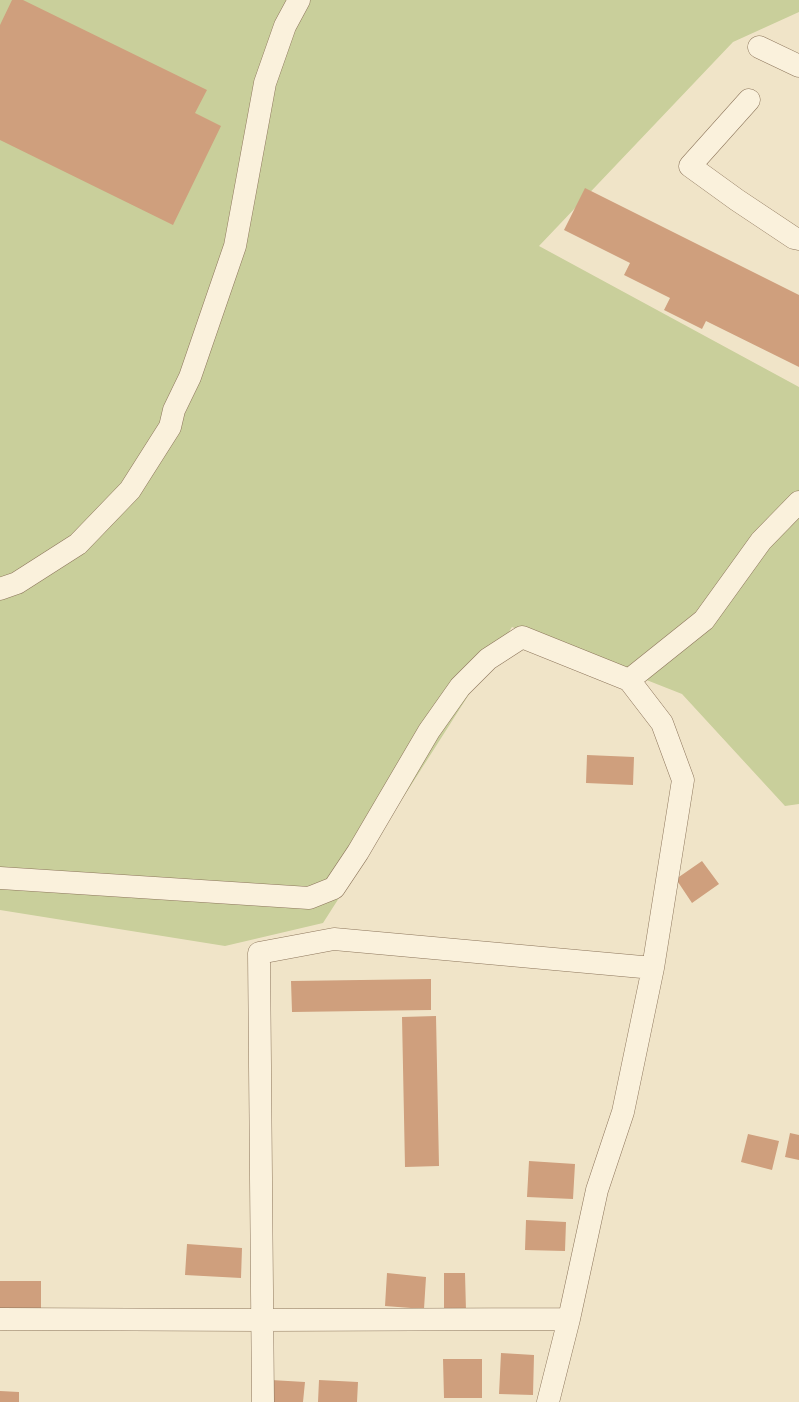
<!DOCTYPE html>
<style>
body{margin:0}
canvas{display:block;background:#f0e4c8}
</style>
<canvas width="799" height="1402"></canvas>
<script>
const ctx = document.querySelector('canvas').getContext('2d');
ctx.lineJoin = 'round';
function fillPath(path, color) {
  ctx.fillStyle = color;
  ctx.fill(path, 'evenodd');
}
function trace(path, color, width, dash) {
  ctx.strokeStyle = color;
  ctx.lineWidth = width;
  ctx.lineCap = dash ? 'butt' : 'round';
  ctx.setLineDash(dash || []);
  ctx.stroke(path);
}
const green = new Path2D(`
 M0,0H799V12L733,42L539,246L799,387V804L785,806L682,694L512,627L323,923L225,946L0,910Z`);
const building = new Path2D(`
 M12,0H23L207,90L195,113L221,126L173,225L0,140V25Z
 M585,188L799,295V367L706,321L702,329L664,310L670,298L624,275L630,263L564,230Z
 M587,755L634,757L633,785L586,783Z
 M702,861L719,884L692,903L676,879Z
 M431,979V1010L292,1012L291,981Z
 M436,1016L439,1166L405,1167L402,1017Z
 M790,1133L799,1135V1160L785,1157Z
 M748,1134L779,1141L772,1170L741,1162Z
 M529,1161L575,1164L573,1199L527,1197Z
 M526,1220L566,1222L565,1251L525,1250Z
 M187,1244L242,1248L241,1278L185,1275Z
 M387,1273L426,1277L424,1309L385,1306Z
 M444,1273H465L466,1311L444,1312Z
 M0,1281H41V1309H0Z
 M501,1353L534,1355L533,1395L499,1394Z
 M443,1359H482V1398H444Z
 M271,1380L305,1382L303,1402H269Z
 M319,1380L358,1382L357,1402H318Z
 M0,1391L19,1392V1402H0Z`);
const street = new Path2D(`
 M759,47L799,66
 M749,100L690,166L737,200L794,238L799,239
 M0,589L17,583L78,544L130,490L170,427L174,410L190,377L235,246L265,83L285,26L299,0
 M0,878L309,898L334,888L358,852L429,731L460,687L488,659L522,637L629,680
 M0,1319L261,1320L569,1319
 M263,1402L259,953L334,939L653,968
 M548,1402L569,1319L597,1190L623,1112L653,968L683,780L662,723L629,680L704,620L761,541L799,502`);
fillPath(green, '#c9cf9b');
fillPath(building, '#cf9f7d');
trace(street, '#8d765c', 23);
trace(street, '#faf1dc', 22);
</script>
